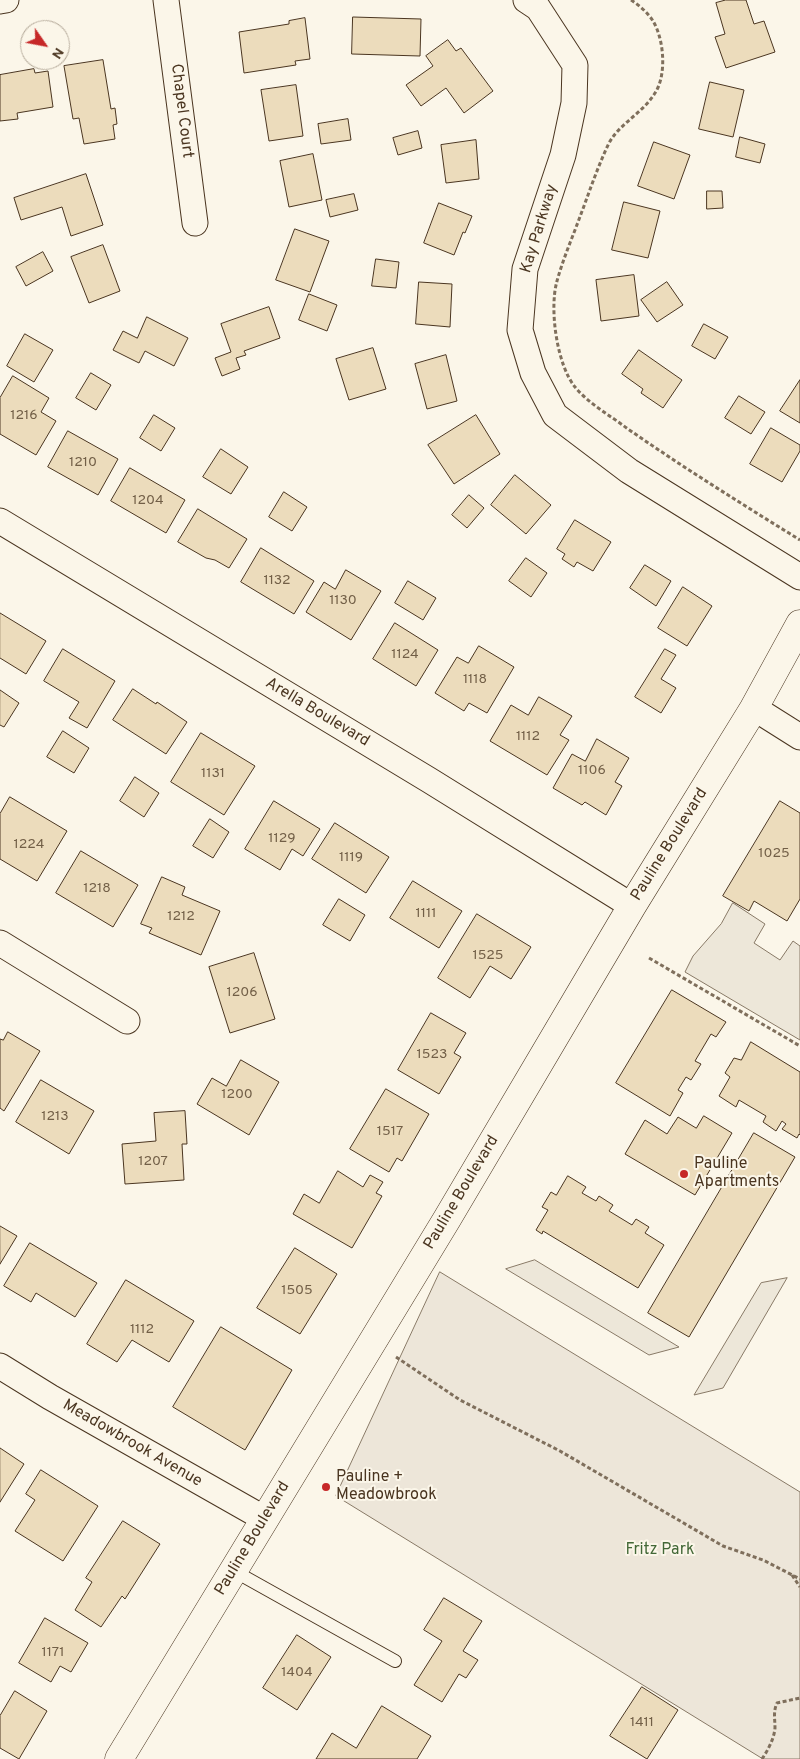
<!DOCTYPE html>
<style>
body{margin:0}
#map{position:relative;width:800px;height:1759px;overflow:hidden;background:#fbf6e9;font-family:Overpass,sans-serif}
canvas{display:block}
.north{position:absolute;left:20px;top:20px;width:50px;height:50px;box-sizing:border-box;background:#fbf6e9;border:1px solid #b4a999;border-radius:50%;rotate:123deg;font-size:14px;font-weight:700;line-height:20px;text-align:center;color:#4a3520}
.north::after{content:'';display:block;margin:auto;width:18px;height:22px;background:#c62828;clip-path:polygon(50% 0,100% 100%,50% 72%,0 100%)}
</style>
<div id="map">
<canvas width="800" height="1759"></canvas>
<div class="north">N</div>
</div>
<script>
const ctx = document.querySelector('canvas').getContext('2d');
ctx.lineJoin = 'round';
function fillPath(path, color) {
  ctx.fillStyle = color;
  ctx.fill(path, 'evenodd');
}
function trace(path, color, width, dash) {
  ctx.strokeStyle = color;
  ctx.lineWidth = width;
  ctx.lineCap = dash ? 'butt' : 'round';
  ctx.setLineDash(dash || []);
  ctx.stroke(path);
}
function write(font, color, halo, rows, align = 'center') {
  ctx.font = font + ' Overpass,sans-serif';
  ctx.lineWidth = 4;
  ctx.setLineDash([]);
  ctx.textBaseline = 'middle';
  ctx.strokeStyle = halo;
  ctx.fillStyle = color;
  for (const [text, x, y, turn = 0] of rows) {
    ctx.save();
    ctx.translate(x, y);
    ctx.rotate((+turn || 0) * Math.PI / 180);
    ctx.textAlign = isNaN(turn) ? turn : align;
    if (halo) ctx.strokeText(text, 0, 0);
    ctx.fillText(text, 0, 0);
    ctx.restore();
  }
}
const green = new Path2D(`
 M440,1272L800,1492V1759H763L336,1496Z`);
const parking = new Path2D(`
 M733,903L765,924L754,943L780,960L793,941L800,946V1040L685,972L693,956L721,924Z
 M535,1260L679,1347L649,1355L506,1269Z
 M787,1278L723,1388L694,1395L761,1283Z`);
const building = new Path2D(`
 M726,0H746L754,24L764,21L775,52L726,68L715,37L725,34L716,3Z
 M353,17L421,19L420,56L352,54Z
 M305,18L310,59L295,61L296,65L244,73L239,32L289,24V21Z
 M448,40L456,51L461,48L493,91L464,113L446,88L421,106L406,85L433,66L426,56Z
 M103,60L111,109L115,108L117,124L113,125L115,139L84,144L79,118L73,119L64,66Z
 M34,69L35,73L48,71L53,107L17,113L18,119L0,121V75Z
 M710,82L744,90L733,137L699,129Z
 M296,85L303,136L269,141L261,90Z
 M348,119L351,140L321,144L318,124Z
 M418,131L422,148L398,155L393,138Z
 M740,137L765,144L760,163L736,157Z
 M476,140L479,179L446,183L441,145Z
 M654,142L690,155L674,199L638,186Z
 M313,154L322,200L289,207L280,161Z
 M86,174L103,225L71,236L62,207L21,220L14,198Z
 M707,191H722L723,208L707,209Z
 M354,194L358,210L330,217L326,200Z
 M624,202L660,211L648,258L612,250Z
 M439,203L472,216L465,233L463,232L454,255L424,243Z
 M295,229L329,241L310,292L276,280Z
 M103,245L120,291L89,303L71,257Z
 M43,252L53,271L26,286L16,267Z
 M376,259L399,262L396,288L372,286Z
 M634,275L639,316L601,321L596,280Z
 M419,282L452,284L450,327L416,324Z
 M667,282L683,305L657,322L641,300Z
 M309,294L337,305L327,331L299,320Z
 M269,307L280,338L244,351L246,355L236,358L240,369L222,376L215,358L231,352L221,324Z
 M147,317L188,338L174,366L145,351L139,363L113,350L123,331L137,338Z
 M704,324L728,337L715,359L692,346Z
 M25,334L53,350L34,382L7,366Z
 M373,348L386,389L349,400L336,359Z
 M639,350L682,380L663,408L641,393L643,389L622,374Z
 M446,355L457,401L427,409L415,364Z
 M91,373L111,385L96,410L76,398Z
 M13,376L49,398L41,412L56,421L36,455L0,434V398Z
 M800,380V423L780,411Z
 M739,396L765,412L751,434L725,418Z
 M154,415L175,428L161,451L140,438Z
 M476,415L500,454L454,484L428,445Z
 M771,428L800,445V451L782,482L750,464Z
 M68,431L118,459L98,495L48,467Z
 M221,449L248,467L231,494L203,477Z
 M130,468L185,500L166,533L111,501Z
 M515,475L551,505L526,534L491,505Z
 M284,492L307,507L292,531L269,517Z
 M469,495L484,508L467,528L452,515Z
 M198,509L247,539L229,568L215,560L206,558L178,542Z
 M575,520L611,542L593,571L577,562L574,567L562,559L565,554L557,549Z
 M261,548L314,581L294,614L241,582Z
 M526,558L547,573L531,597L509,581Z
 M645,565L671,581L656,606L630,588Z
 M346,570L381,591L351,640L306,612L324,582L335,589Z
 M408,581L436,598L423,620L395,603Z
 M683,587L712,606L687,646L658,628Z
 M0,613L46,641L26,674L0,658Z
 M395,623L438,650L416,686L373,659Z
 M479,646L514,667L487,713L469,703L464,711L435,693L457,657L468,663Z
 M63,649L115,681L87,728L69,718L79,702L44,681Z
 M665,649L676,655L661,679L676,688L661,713L635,697Z
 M133,689L156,704L157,702L187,722L166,754L113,720Z
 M0,690L19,703L4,727L0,725Z
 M539,697L572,716L560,735L569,740L547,775L490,741L511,705L528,715Z
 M63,731L89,748L74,773L47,757Z
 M201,733L255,766L224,815L171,782Z
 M597,739L629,758L615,782L622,786L606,815L585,802L582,805L553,788L572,754L585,761Z
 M135,777L159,793L144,817L120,801Z
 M10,797L67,831L37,881L0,859V814Z
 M274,801L320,829L303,856L292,849L280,870L245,849Z
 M780,801L800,813V899L787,921L754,901L749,911L723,896Z
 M210,819L229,832L213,858L193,846Z
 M335,823L389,857L366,893L312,859Z
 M81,851L138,885L113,927L56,893Z
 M162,877L185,887L182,895L220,911L201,955L149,933L152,928L141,924Z
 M413,881L462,911L439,948L390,918Z
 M339,899L365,915L350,941L323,925Z
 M477,914L531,947L511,979L490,966L470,998L438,978Z
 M254,953L275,1019L230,1033L209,967Z
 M672,990L726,1022L716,1037L711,1034L695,1061L701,1064L691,1080L686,1077L678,1090L683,1093L670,1116L616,1083Z
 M431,1013L466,1033L454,1053L461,1057L439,1094L398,1070Z
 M8,1032L40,1051L4,1111L0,1108V1039L3,1040Z
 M751,1042L800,1072V1135L799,1134L797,1138L782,1129L786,1124L782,1121L776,1131L763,1122L766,1116L739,1100L736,1107L719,1096L730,1077L725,1073L734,1058L741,1060Z
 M241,1060L279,1082L249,1135L197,1104L212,1078L226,1086Z
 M41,1080L94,1111L69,1154L16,1122Z
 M386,1089L429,1114L402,1161L397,1158L389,1172L350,1149Z
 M185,1111L187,1144H182L184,1180L125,1184L122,1144L156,1141L154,1113Z
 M704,1116L732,1133L695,1195L625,1154L645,1120L667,1134L678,1117L696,1128Z
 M754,1133L795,1157L689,1337L648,1313Z
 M338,1171L363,1187L370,1175L383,1182L376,1193L382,1196L352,1248L293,1214L304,1194L319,1203Z
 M568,1176L586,1187L582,1193L596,1201L599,1196L613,1205L609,1211L632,1225L636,1219L649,1227L645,1233L664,1245L638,1288L543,1231L542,1234L536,1230L548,1210L542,1207L551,1192L556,1195Z
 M0,1226L17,1236L0,1264Z
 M30,1243L97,1283L75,1317L36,1293L31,1302L4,1286Z
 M295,1248L337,1274L300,1334L257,1308Z
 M126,1280L194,1321L169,1362L132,1340L117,1362L87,1344Z
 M221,1327L292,1370L245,1450L173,1407Z
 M0,1448L24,1464L0,1502Z
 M41,1470L98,1506L63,1561L15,1531L35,1500L26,1494Z
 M123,1521L160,1544L125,1599L122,1596L101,1627L75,1610L92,1582L86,1578Z
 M444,1598L482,1621L463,1651L478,1660L466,1678L459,1674L442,1702L414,1685L442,1641L424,1630Z
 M45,1618L88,1643L71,1672L60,1666L51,1682L19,1663Z
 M297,1635L331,1657L297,1710L263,1688Z
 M642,1687L678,1710L647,1759L610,1736Z
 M15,1691L47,1711L19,1759L0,1748V1716Z
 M382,1706L431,1736L417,1759H316L332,1733L356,1748Z`);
const path = new Path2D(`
 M631,0C639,5 648,13 653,21C664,39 667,75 655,93C643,113 620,123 609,143C598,166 590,190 581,214C573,236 563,259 557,281C549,309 557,365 575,387C589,404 611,416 628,429C684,468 742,504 800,540
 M649,958L800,1046
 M396,1357L460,1400L560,1451L723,1546L763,1560L800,1579
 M792,1575L800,1587
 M762,1759C768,1750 774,1739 775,1728C775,1719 773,1712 777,1703L800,1698`);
const service = new Path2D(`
 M234,1571L395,1661`);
const minor = new Path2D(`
 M166,0L195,223
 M526,0L538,8L575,65L574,103L563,155L525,269L520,330L533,373L555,415L629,471L800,577
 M0,1L6,0
 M0,521L429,780L632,906
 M754,708L800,737
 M0,943L127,1021
 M0,1366L50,1397L265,1519`);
const tertiary = new Path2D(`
 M119,1759L447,1219L632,906L754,708L800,624`);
const markers = [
 [684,1174,5,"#c62828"],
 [326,1487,5,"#c62828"]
];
const numberNames = [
 ["1216",24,416],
 ["1210",83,463],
 ["1204",148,501],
 ["1132",277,581],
 ["1130",343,601],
 ["1124",405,655],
 ["1118",475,680],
 ["1112",528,737],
 ["1106",592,771],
 ["1131",213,774],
 ["1129",282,839],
 ["1224",29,845],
 ["1025",774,854],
 ["1119",351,858],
 ["1218",97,889],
 ["1111",426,914],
 ["1212",181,917],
 ["1525",488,956],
 ["1206",242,993],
 ["1523",432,1055],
 ["1200",237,1095],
 ["1213",55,1117],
 ["1517",390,1132],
 ["1207",153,1162],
 ["1505",297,1291],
 ["1112",142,1330],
 ["1171",53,1653],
 ["1404",297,1673],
 ["1411",642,1723]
];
const streetNames = [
 ["Chapel Court",181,111,83],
 ["Kay Parkway",540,229,-73],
 ["Arella Boulevard",317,713,31],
 ["Pauline Boulevard",670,845,-58],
 ["Pauline Boulevard",462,1193,-59],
 ["Meadowbrook Avenue",132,1444,30],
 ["Pauline Boulevard",253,1539,-59]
];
const poiNames = [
 ["Pauline",694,1165],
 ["Apartments",694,1183],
 ["Pauline +",336,1478],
 ["Meadowbrook",336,1496]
];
const parkNames = [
 ["Fritz Park",660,1551]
];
fillPath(green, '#ede6d9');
trace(green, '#887966', 1);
fillPath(parking, '#ede7d9');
trace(parking, '#887966', 1);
fillPath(building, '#ecdcbc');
trace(building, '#4a3520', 1);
trace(service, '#4a3520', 14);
trace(minor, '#4a3520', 27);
trace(tertiary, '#4a3520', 29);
trace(path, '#7f6f5c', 3, [4, 2.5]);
trace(service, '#fbf6e9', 12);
trace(minor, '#fbf6e9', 25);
trace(tertiary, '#fbf6e9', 28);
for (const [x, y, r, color] of markers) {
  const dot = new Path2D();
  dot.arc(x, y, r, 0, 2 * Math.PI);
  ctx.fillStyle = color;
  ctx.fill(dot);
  trace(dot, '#fbf6e9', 2);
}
write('14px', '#725f47', null, numberNames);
write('16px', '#4a3520', '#fbf6e9', streetNames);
write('16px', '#4a3520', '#fbf6e9', poiNames, 'left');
write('16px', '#436837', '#fbf6e9', parkNames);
</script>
